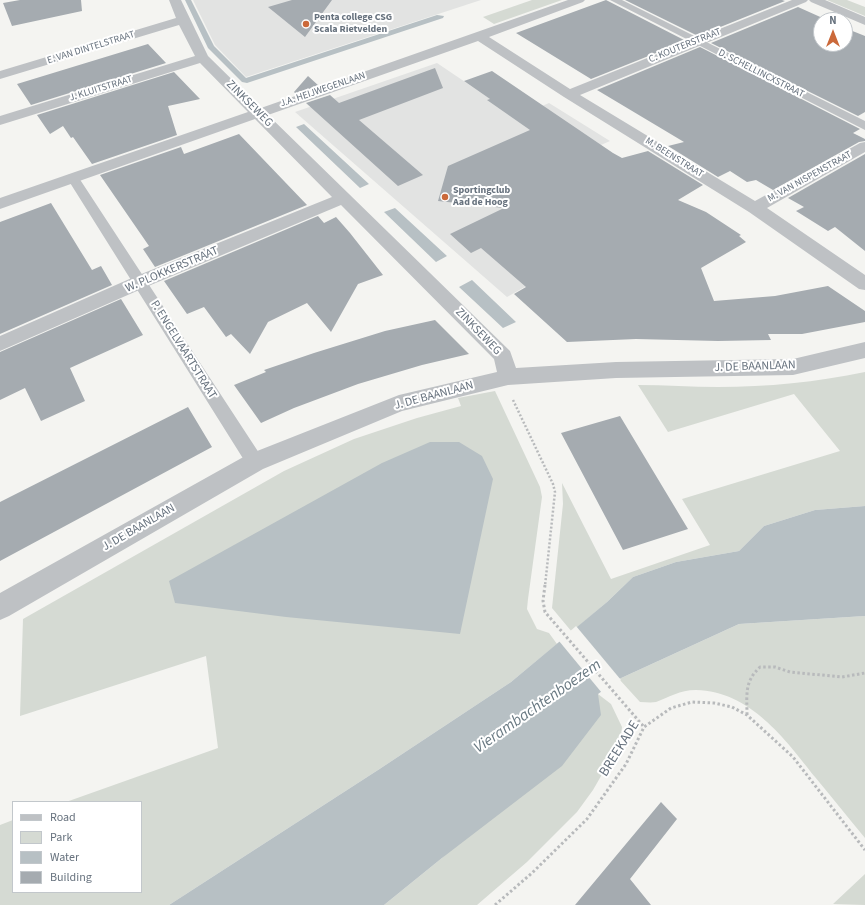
<!DOCTYPE html>
<style>
body{margin:0}
#map{position:relative;width:865px;height:905px;overflow:hidden;background:#f4f4f1;font-family:"Source Sans 3",sans-serif}
canvas{display:block}
.legend{position:absolute;left:12px;top:801px;width:130px;height:92px;box-sizing:border-box;background:#fff;border:1px solid #c2c7cb;margin:0;padding:5px 7px;list-style:none;font-size:12px;color:#67727e}
.legend li{display:flex;align-items:center;gap:8px;height:20px}
.legend b{width:20px;border:1px solid #c2c7cb}
.north{position:absolute;left:813px;top:12px;width:40px;height:40px;box-sizing:border-box;background:#fff;border:1px solid #c2c7cb;border-radius:50%;rotate:0deg;font-size:11px;font-weight:700;line-height:16px;text-align:center;color:#67727e}
.north::after{content:'';display:block;margin:auto;width:14px;height:18px;background:#cb693a;clip-path:polygon(50% 0,100% 100%,50% 72%,0 100%)}
</style>
<div id="map">
<canvas width="865" height="905"></canvas>
<ul class="legend">
<li><b style="height:5px;background:#bec1c4"></b>Road</li>
<li><b style="height:11px;background:#d5dad3"></b>Park</li>
<li><b style="height:11px;background:#b7c0c4"></b>Water</li>
<li><b style="height:11px;background:#a5abb0"></b>Building</li>
</ul>
<div class="north">N</div>
</div>
<script>
const ctx = document.querySelector('canvas').getContext('2d');
ctx.lineJoin = 'round';
function fillPath(path, color) {
  ctx.fillStyle = color;
  ctx.fill(path, 'evenodd');
}
function trace(path, color, width, dash) {
  ctx.strokeStyle = color;
  ctx.lineWidth = width;
  ctx.lineCap = dash ? 'butt' : 'round';
  ctx.setLineDash(dash || []);
  ctx.stroke(path);
}
function write(font, color, halo, rows, align = 'center') {
  ctx.font = font + ' "Source Sans 3",sans-serif';
  ctx.lineWidth = 4;
  ctx.setLineDash([]);
  ctx.textBaseline = 'middle';
  ctx.strokeStyle = halo;
  ctx.fillStyle = color;
  for (const [text, x, y, turn = 0] of rows) {
    ctx.save();
    ctx.translate(x, y);
    ctx.rotate((+turn || 0) * Math.PI / 180);
    ctx.textAlign = isNaN(turn) ? turn : align;
    if (halo) ctx.strokeText(text, 0, 0);
    ctx.fillText(text, 0, 0);
    ctx.restore();
  }
}
const built = new Path2D(`
 M193,0H481L246,77L215,45Z
 M437,63L517,117L549,103L610,141L533,175L611,238L507,297L295,112Z`);
const green = new Path2D(`
 M532,0H562L494,24L483,17Z
 M827,0H847L865,7V16Z
 M865,372V506L815,510L764,526L739,551L676,562L633,577L607,602L572,632L552,608L563,504L562,483L611,579L710,545L682,499L840,451L794,394L668,432L638,385C665,385 692,387 718,387C767,387 817,382 865,372Z
 M495,391L540,487L542,497L528,599L527,609L537,629L549,633L557,644L511,682L378,770L169,905H0V825L13,820V892H141V802H66L218,748L206,656L20,716L23,619L284,471L354,439L417,418L461,406L458,398Z
 M865,616V838C848,818 832,797 815,777C785,739 750,691 696,690C679,690 670,697 656,702C651,703 645,702 640,702L619,679L739,624Z
 M598,694L611,704L622,727L620,743L593,790L577,812L527,862L477,905H384L442,858Z
 M865,874V905L833,904Z`);
const water = new Path2D(`
 M185,0H191L214,46L246,78L437,15L444,16L443,18L247,83L242,82L208,48Z
 M304,124L369,184L360,188L296,127Z
 M395,208L447,256L436,262L384,212Z
 M472,280L516,322L503,328L459,287Z
 M430,442H459L482,456L493,479L460,634L286,617L175,603L169,581L382,463Z
 M865,506V616L739,624L619,679L598,694L601,715L562,766L442,858L384,905H169L378,770L511,682L607,602L633,577L676,562L739,551L764,526L815,510Z`);
const pier = new Path2D(`
 M576,626L621,680L602,693L559,641Z`);
const building = new Path2D(`
 M20,0H81L82,11L12,26L3,3Z
 M292,0H332L305,37L268,7Z
 M606,0L686,41L591,79L516,33Z
 M625,0H782L785,1L698,36Z
 M798,7L827,20H821V44H845V28L865,36V112L858,116L711,43Z
 M148,44L166,63L31,105L17,84Z
 M700,47L860,129L853,133L865,139V141L859,142L773,190L756,180L747,182L730,171L718,177L668,146L684,142L597,90Z
 M435,68L443,88L359,120L423,175L398,186L306,103L330,95L339,103Z
 M492,71L613,153L622,158L648,151L703,185L678,200L706,212L741,235L739,236L746,242L701,268L714,301L775,296L828,286L865,311V322L802,334H768L771,340L718,341L636,339L567,342L514,294L526,287L481,248L471,253L450,234L504,208L438,201L448,166L530,130L487,100L490,99L464,81Z
 M174,72L200,99L168,106L177,135L92,164L73,137L71,138L63,126L50,134L37,115Z
 M308,76L319,86L296,94L294,92Z
 M239,134L307,205L155,267L143,249L149,246L100,175L181,147L184,154Z
 M865,154V251L835,227L828,231L796,211L804,207L788,198Z
 M51,203L92,270L101,266L112,285L0,334V222Z
 M318,216L324,223L336,217L350,233L383,275L358,284L331,332L307,303L268,322L250,354L231,334L226,337L204,307L187,314L164,281Z
 M121,299L143,335L70,368L85,401L41,421L25,388L0,400V352Z
 M435,320L469,354L422,365L358,384L294,408L261,423L234,385L266,372L264,370L314,353L385,331Z
 M188,407L212,447L0,561V502Z
 M620,416L688,529L623,550L561,433Z
 M661,802L677,819L630,879L651,905H575Z`);
const pathFar1 = new Path2D(`
 M513,400L553,484L555,492L545,586`);
const path = new Path2D(`
 M545,585L543,601L545,612L644,727
 M747,715C747,695 744,682 760,667H775L790,672L842,677L865,673
 M495,905L532,873L587,819L626,764L644,727L671,708L692,702L714,703L732,707L747,715L793,757L865,850`);
const pedestrian = new Path2D(`
 M610,0H622L865,121V130Z
 M73,174L78,175L79,178L261,456L264,462L261,468L255,470L249,468L67,178L68,175Z`);
const minor = new Path2D(`
 M169,0H181L208,56L261,108L568,0H585L583,2L489,37L570,89L792,0H808L806,2L580,95L755,201L860,143L865,142V152L767,208L865,275V290L859,289L749,212L564,97L478,41L268,115L510,351L516,368L616,362L793,359L865,342V358L793,375L616,378L508,385L402,411L263,469L9,616L0,620V593L247,455L399,395L497,372L494,359L341,205L146,287L0,351V336L134,277L332,197L255,119L0,209V198L248,112L200,63L0,125V116L195,56L179,25L0,79V71L176,18Z
 M809,0H825L865,17V25L811,2Z`);
const markers = [
 [306,24,4,"#cb693a"],
 [445,197,4,"#cb693a"]
];
const farPoinames = [
 ["Penta college CSG",314,18],
 ["Scala Rietvelden",314,30],
 ["Sportingclub",453,191],
 ["Aad de Hoog",453,203]
];
const farStreetnames = [
 ["C. KOUTERSTRAAT",685,46,-22],
 ["E. VAN DINTELSTRAAT",91,48,-17],
 ["D. SCHELLINCXSTRAAT",761,74,27],
 ["J. KLUITSTRAAT",101,89,-17],
 ["J.A. HEIJWEGENLAAN",323,90,-19],
 ["M. BEENSTRAAT",674,158,32],
 ["M. VAN NISPENSTRAAT",810,177,-29]
];
const streetNames = [
 ["ZINKSEWEG",249,104,45],
 ["W. PLOKKERSTRAAT",172,270,-23],
 ["ZINKSEWEG",478,332,46],
 ["P. ENGELVAARTSTRAAT",183,350,58],
 ["J. DE BAANLAAN",755,367,-2],
 ["J. DE BAANLAAN",434,396,-15],
 ["J. DE BAANLAAN",139,528,-30]
];
const nearStreetnames = [
 ["BREEKADE",620,749,-58]
];
const nearWaternames = [
 ["Vierambachtenboezem",538,707,-35]
];
fillPath(built, '#e2e3e2');
fillPath(green, '#d5dad3');
fillPath(water, '#b7c0c4');
fillPath(pier, '#f4f4f1');
fillPath(building, '#a5abb0');
trace(pathFar1, '#b8babc', 2.5, [2, 2]);
trace(path, '#b8babc', 3, [2.5, 2.5]);
fillPath(pedestrian, '#bec1c4');
fillPath(minor, '#bec1c4');
for (const [x, y, r, color] of markers) {
  const dot = new Path2D();
  dot.arc(x, y, r, 0, 2 * Math.PI);
  ctx.fillStyle = color;
  ctx.fill(dot);
  trace(dot, '#fff', 1.5);
}
write('bold 10px', '#67727e', '#fff', farPoinames, 'left');
write('10px', '#67727e', '#fff', farStreetnames);
write('12px', '#67727e', '#fff', streetNames);
write('14px', '#67727e', '#fff', nearStreetnames);
write('italic 16px', '#697982', '#fff', nearWaternames);
</script>
